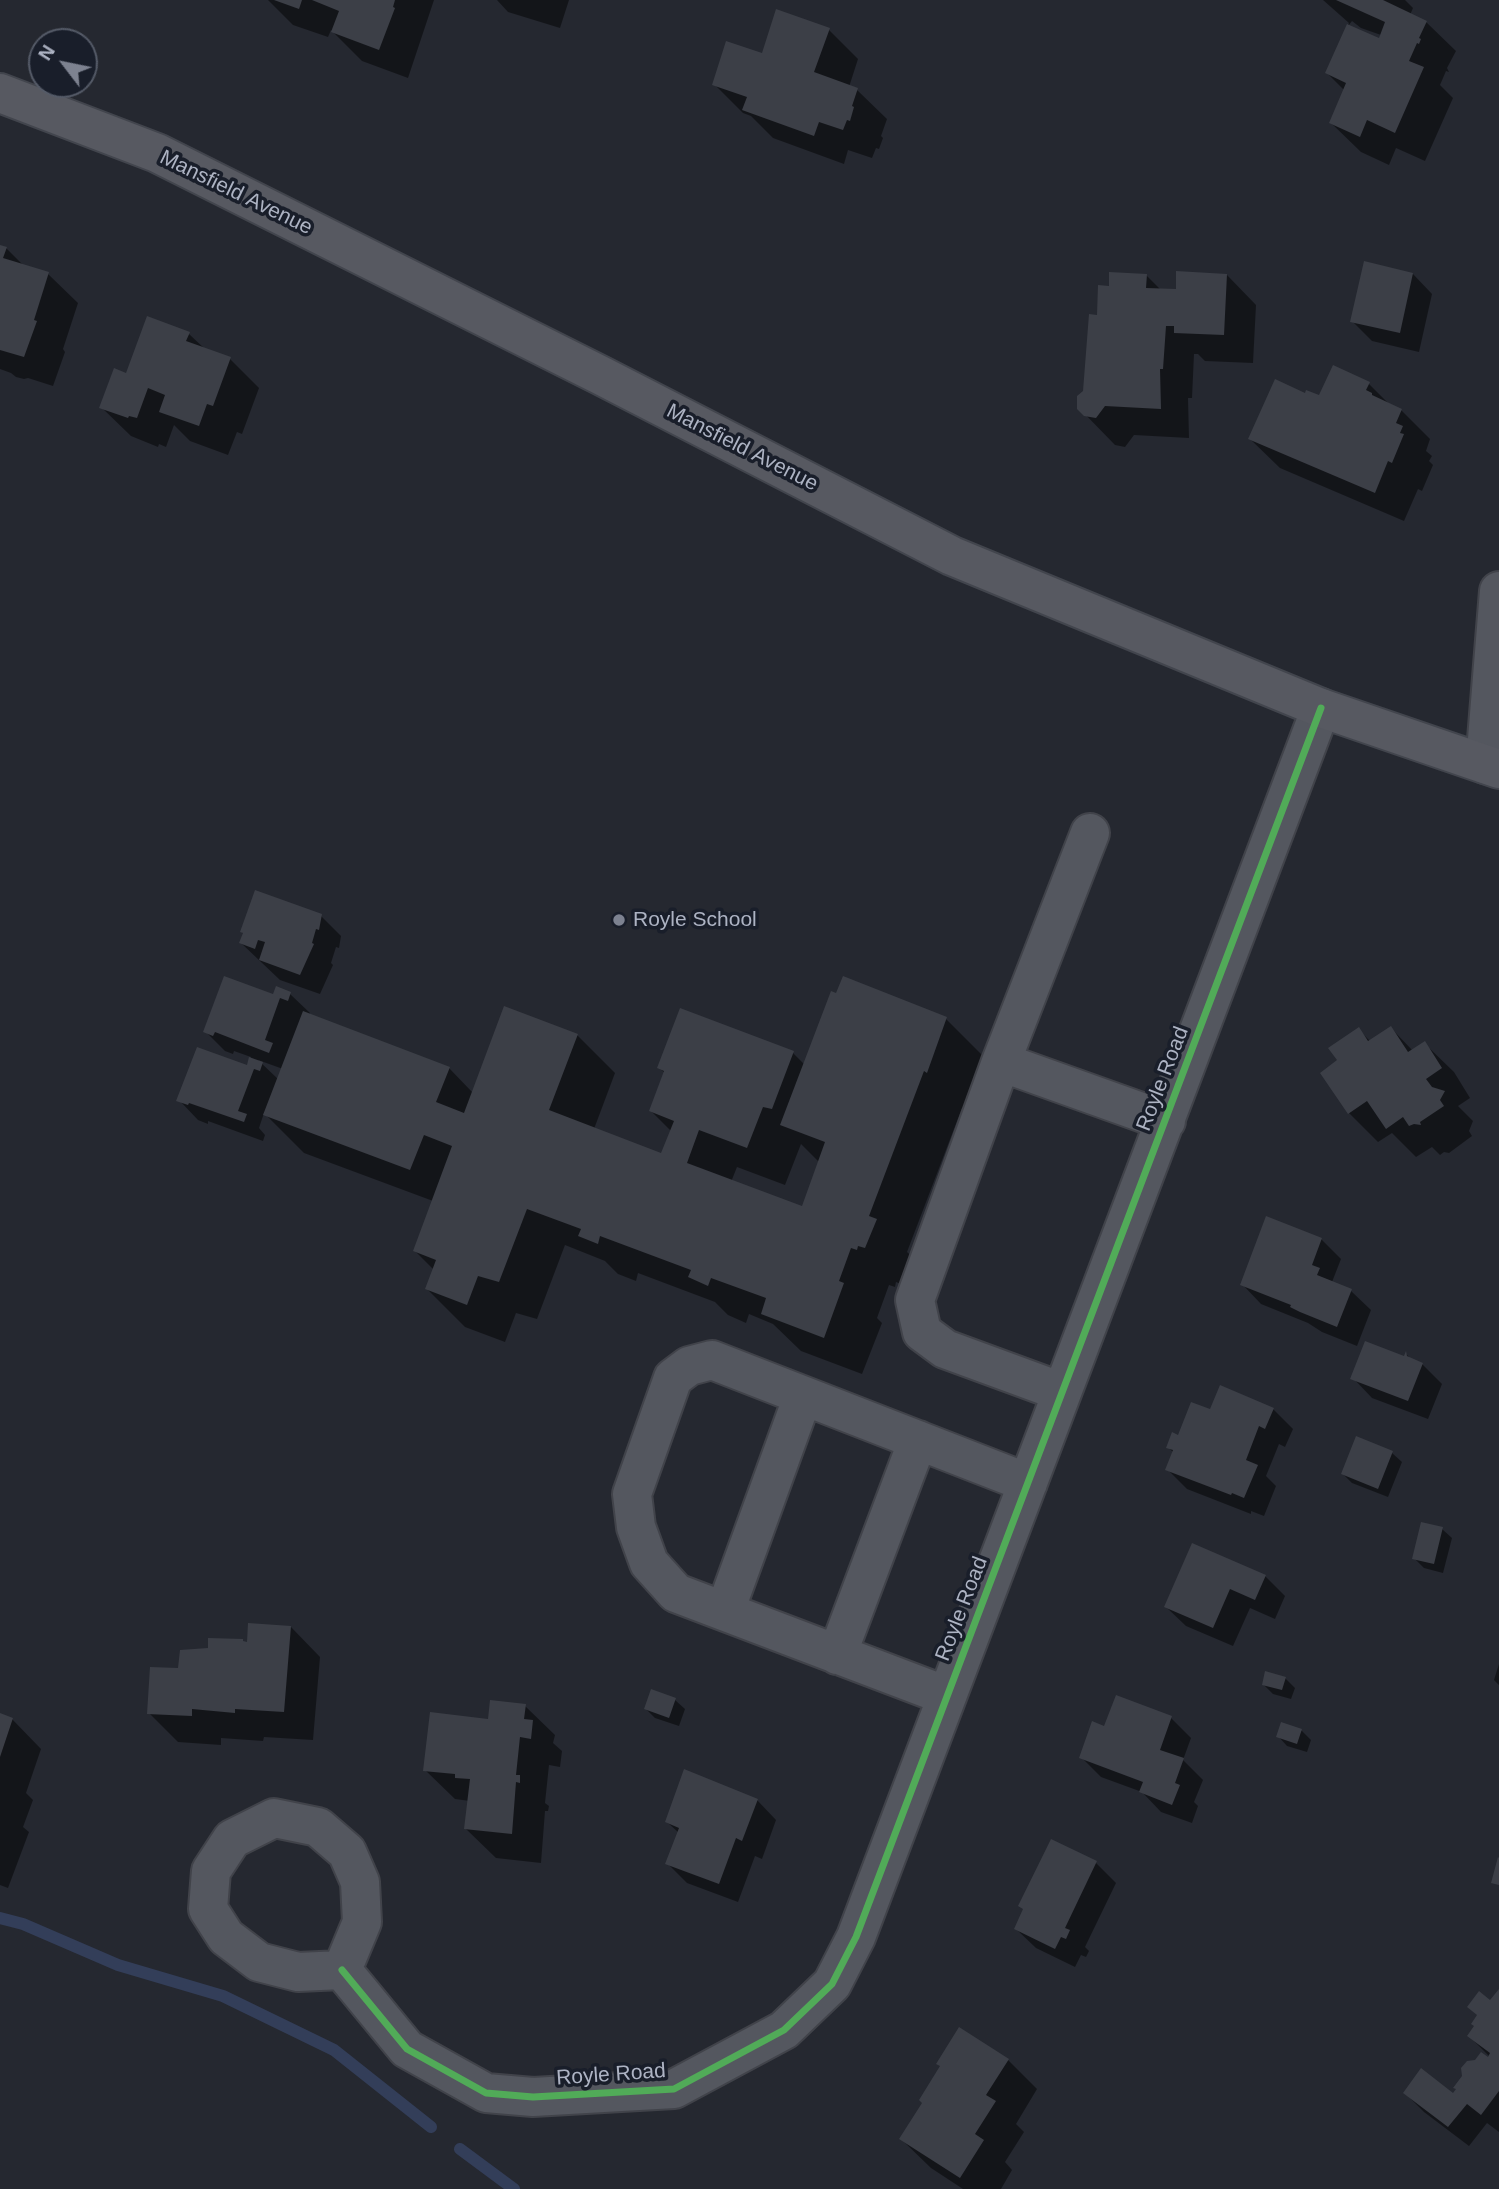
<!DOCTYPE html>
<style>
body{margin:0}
#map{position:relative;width:1499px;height:2189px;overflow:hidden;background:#252830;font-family:Helvetica,sans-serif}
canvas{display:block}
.north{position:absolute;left:28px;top:28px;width:70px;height:70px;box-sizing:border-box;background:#191e2a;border:2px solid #545a67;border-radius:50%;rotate:302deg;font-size:19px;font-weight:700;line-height:28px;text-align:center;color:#adb3c3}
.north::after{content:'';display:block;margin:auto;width:24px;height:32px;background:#7d8290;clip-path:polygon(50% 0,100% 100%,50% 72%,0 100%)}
</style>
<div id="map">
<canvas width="1499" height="2189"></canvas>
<div class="north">N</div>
</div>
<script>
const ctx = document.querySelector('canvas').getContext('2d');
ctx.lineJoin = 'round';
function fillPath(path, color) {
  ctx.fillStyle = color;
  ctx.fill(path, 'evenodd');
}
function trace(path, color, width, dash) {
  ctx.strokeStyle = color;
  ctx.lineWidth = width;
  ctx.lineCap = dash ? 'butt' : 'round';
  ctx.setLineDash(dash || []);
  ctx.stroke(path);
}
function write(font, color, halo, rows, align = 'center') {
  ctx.font = font + ' Helvetica,sans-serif';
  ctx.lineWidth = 7;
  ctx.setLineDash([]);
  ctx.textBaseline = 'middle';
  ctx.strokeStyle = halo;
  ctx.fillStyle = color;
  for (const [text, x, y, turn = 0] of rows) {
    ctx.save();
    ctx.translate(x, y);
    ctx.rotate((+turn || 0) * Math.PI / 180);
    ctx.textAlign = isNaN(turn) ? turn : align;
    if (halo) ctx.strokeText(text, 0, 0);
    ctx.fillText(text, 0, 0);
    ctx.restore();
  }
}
const shadow = new Path2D(`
 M268,0H434L408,78L362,61L331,30L328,37L293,25Z
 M497,0H569L560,28L508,12Z
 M1323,0H1405L1413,8L1410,15L1426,22L1456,51L1447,68L1449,72L1446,71L1440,85L1453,98L1425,161L1396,148L1389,165L1361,152L1331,123L1345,91L1327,73L1349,23ZM1352,21L1361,28L1381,35L1380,40L1348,26Z
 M829,30L858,59L849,87L857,90L887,119L881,136L883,138L879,149L876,148L872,158L848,150L844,164L773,138L751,116L743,113L714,84L763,55Z
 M0,247L6,248L25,267L48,274L78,303L63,349L65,352L53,386L28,378L24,379L16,377L11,373L0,369Z
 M1413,274L1432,294L1419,352L1372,341L1352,321Z
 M1146,275L1161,290L1177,291L1227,275L1256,305L1253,363L1205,361L1198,354H1194L1192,398H1188L1189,438L1134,435L1125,447L1115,445L1079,408L1085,392L1099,317L1110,288Z
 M189,334L205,349L230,359L259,388L242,434L237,432L228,455L190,441L174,425L166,447L159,444L158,447L131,436L101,407L127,375Z
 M1333,368L1369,384L1391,406L1401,410L1430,439L1426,451L1432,456L1429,461L1433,465L1422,491L1418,489L1404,521L1280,468L1250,439L1306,395L1320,398Z
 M321,916L341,936L339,948L336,947L331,963L333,965L320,994L280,980L241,943L244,935L242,932Z
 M290,994L310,1013L309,1016L449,1068L473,1093L577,1035L615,1073L594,1129L662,1155L671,1131L651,1111L665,1073L659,1068L793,1053L805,1065L946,1019L984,1057L965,1109L962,1108L907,1252L914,1258L904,1285L896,1282L895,1287L889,1285L877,1318L882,1323L862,1374L801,1351L773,1324L749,1314L746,1323L728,1315L715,1302L638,1273L636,1281L618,1274L605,1261L565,1245L537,1319L516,1313L505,1342L465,1327L427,1289L434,1270L415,1251L433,1201L304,1153L264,1113L259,1128L265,1135L263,1141L208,1121V1124L198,1120L179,1100L248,1067L251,1057L234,1051L233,1054L225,1051L205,1031L274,997ZM258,1060L283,1069L279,1080ZM801,1144L820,1163L803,1208L731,1182L737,1167L785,1185Z
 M1391,1028L1413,1051L1424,1043L1454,1072L1470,1098L1458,1106L1473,1121L1469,1131L1472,1136L1449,1153L1444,1152L1440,1155L1432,1147L1416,1157L1392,1133L1378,1142L1349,1113L1339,1061L1358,1029L1371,1042Z
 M1321,1239L1341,1259L1332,1282L1351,1291L1371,1310L1357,1346L1322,1332L1308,1323L1261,1304L1242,1284Z
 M1406,1354L1412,1360L1422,1364L1442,1384L1428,1419L1372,1398L1353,1378L1405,1358Z
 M1273,1409L1293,1429L1285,1447L1279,1444L1266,1476L1276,1486L1264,1516L1251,1511V1514L1187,1489L1167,1469L1174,1453L1168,1447L1179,1437Z
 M1392,1453L1402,1462L1388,1497L1352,1483L1343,1474Z
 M1442,1529L1452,1538L1443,1573L1424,1568L1414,1558Z
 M1265,1576L1285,1596L1275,1619L1250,1608L1233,1646L1186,1626L1166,1607Z
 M291,1627L320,1657L313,1740L264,1737L263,1741L221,1738V1745L178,1742L149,1713L180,1670Z
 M1499,1664V1685L1494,1680Z
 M1285,1678L1295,1688L1291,1699L1273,1694L1263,1684Z
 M675,1700L685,1709L679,1726L655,1718L646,1709Z
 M525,1706L555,1735L553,1743L562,1751L560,1767L549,1765L545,1803L549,1806L548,1811H545L541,1863L496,1858L466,1829L470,1801L455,1799L425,1770L490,1721Z
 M0,1715L12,1719L41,1749L26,1793L33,1800L23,1827L29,1832L8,1888L0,1885Z
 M1171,1718L1191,1738L1183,1760L1203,1780L1194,1802L1198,1806L1192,1823L1161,1812L1142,1792L1101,1777L1081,1757L1105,1728Z
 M1282,1724L1302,1731L1311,1740L1307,1752L1287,1746L1278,1736Z
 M757,1800L776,1820L762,1859L755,1856L738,1902L687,1883L667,1863L679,1833L667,1822Z
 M1052,1841L1096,1863L1116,1883L1085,1947L1089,1951L1086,1957L1081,1955L1075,1967L1036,1948L1016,1929Z
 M1499,1992V2132L1487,2123L1469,2146L1424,2112L1405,2093L1454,2095L1495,2062L1469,2036Z
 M1008,2060L1037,2089L1016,2124L1024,2132L1005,2162L1012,2170L1001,2189H963L931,2168L901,2139L924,2103Z`);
const stream = new Path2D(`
 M0,1918L23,1924L118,1965L223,1996L334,2050L431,2127
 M460,2149L514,2189`);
const building = new Path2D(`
 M274,0H302L299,9Z
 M312,0H395L393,7L395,8L379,50L331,32L339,11Z
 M1336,0H1383L1427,21L1419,38L1421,39L1419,44L1417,43L1409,61L1424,67L1395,133L1367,120L1360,137L1329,123L1346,83L1325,73L1347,24L1379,38L1385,22Z
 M776,9L830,28L814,72L858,88L852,106L854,107L850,121L847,120L843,130L819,122L814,136L742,110L747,97L712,85L726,41L762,53Z
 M0,245L7,247L3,258L49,272L34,320L37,321L24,357L0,350Z
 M1364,261L1413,273L1400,333L1350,322Z
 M1176,271L1227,274L1224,335L1174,333V326H1166L1163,369H1160L1161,409L1105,406L1096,418L1084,416L1077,409V396L1083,391L1089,314L1097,315L1098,285L1109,286V272L1147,274L1146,288L1176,289Z
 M147,316L190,332L186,341L231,357L213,406L207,404L199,426L159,412L165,395L148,388L137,418L129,416L128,418L99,408L114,368L126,373Z
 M1333,365L1370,382L1366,390L1372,393V395L1402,409L1396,423L1403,426L1400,433L1404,434L1392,463L1388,461L1375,493L1248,439L1275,379L1305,393L1306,390L1319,395Z
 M255,890L322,914L319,930L316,929L312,943L314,944L300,975L259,960L265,942L258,940L255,949L239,943L243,933L240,932Z
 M224,976L273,994L276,986L291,992L288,1001L280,998L265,1040L273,1043L269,1053L215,1032L213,1036L203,1032Z
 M843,976L947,1017L927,1073L924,1071L869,1216L877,1219L865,1248L858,1246L857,1250L851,1248L839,1281L844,1283L824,1338L761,1314L766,1298L711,1278L708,1286L688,1277L691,1270L600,1236L598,1244L578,1236L581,1229L527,1209L499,1282L478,1276L467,1305L425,1289L436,1260L413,1251L452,1146L424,1135L410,1170L263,1115L303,1011L450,1067L436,1102L464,1113L504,1006L578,1034L549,1110L661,1153L674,1121L649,1111L664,1071L657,1068L680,1008L794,1051L772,1109L763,1107L747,1148L699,1130L687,1163L802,1206L825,1142L780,1125L831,991L836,993Z
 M1391,1026L1408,1052L1425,1041L1442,1068L1426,1079L1432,1087L1445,1091L1440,1100L1444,1106L1420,1122L1421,1125L1414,1124L1409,1126L1403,1117L1386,1129L1367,1101L1348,1114L1320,1073L1337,1060L1328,1048L1359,1027L1368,1041Z
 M197,1047L247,1065L249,1057L263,1062L260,1071L254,1069L238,1111L247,1114L244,1122L189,1103L188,1105L176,1101Z
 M1266,1216L1322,1238L1312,1265L1320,1268L1317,1275L1352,1289L1337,1327L1300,1312L1290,1307L1291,1305L1240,1285Z
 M1365,1341L1404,1356L1406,1351L1407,1356L1423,1363L1408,1401L1350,1379Z
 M1220,1385L1274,1408L1265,1429L1259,1426L1246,1460L1258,1465L1244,1498L1232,1493L1231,1495L1165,1470L1173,1450L1166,1448L1172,1432L1178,1435L1191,1402L1210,1409Z
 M1356,1436L1393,1451L1378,1489L1341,1474Z
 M1421,1522L1443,1527L1434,1564L1412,1559Z
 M1192,1543L1266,1575L1255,1600L1230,1589L1213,1628L1164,1607Z
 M248,1623L291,1626L284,1712L235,1709V1713L192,1709V1716L147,1714L150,1667L178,1668L180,1650L208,1648V1638L243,1639V1641L247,1642Z
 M1265,1671L1286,1677L1282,1690L1262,1685Z
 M651,1689L676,1698L669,1718L644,1709Z
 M1116,1695L1172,1716L1160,1750L1184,1758L1175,1783L1180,1785L1172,1805L1139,1792L1143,1782L1079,1758L1092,1721L1104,1726Z
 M490,1700L526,1704L524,1719L533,1720L531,1739L520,1737L516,1775H520V1783L516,1782L512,1834L464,1829L470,1779L455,1778V1774L423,1771L430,1712L488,1719Z
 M0,1713L13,1718L0,1757Z
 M1281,1722L1302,1729L1297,1744L1276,1737Z
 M684,1769L758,1799L742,1841L736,1838L719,1884L665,1864L679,1828L665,1822Z
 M1051,1839L1097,1861L1065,1928L1070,1930L1066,1939L1061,1937L1055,1949L1014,1929L1023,1909L1018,1906Z
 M1498,1857L1499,1858V1885L1491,1883Z
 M1499,1989V2091L1481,2115L1467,2104L1448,2127L1403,2093L1421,2068L1453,2093L1456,2089L1453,2088L1462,2076L1461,2068L1467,2061L1475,2060L1481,2052L1488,2057L1490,2053L1467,2036L1474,2026L1471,2024L1477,2015L1467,2007L1479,1991L1490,2000Z
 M959,2027L1009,2059L986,2095L996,2101L975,2134L984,2140L960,2178L899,2139L922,2103L919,2100L940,2066L936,2064Z`);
const minor = new Path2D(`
 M1485,764L1499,591
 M1001,1062L1090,833
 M1062,1392L945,1349L922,1332L915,1300L1001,1062L1166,1121
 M725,1611L803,1396
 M837,1655L918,1440
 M947,1696L676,1593L649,1563L636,1527L632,1494L673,1378L689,1366L712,1360L1028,1483
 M274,1818L318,1827L347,1852L360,1882L362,1922L342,1970L298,1972L259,1962L226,1937L208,1909L211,1871L232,1839Z
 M342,1970L407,2049L486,2093L533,2097L674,2089L784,2030L832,1984L856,1937L1321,708`);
const major = new Path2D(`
 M0,93L157,153L600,375L952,556L1321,708L1499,769`);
const cycleway = new Path2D(`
 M342,1970L407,2049L486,2093L533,2097L674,2089L784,2030L832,1984L856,1937L1321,708`);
const markers = [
 [619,920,7,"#7d8290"]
];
const streetNames = [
 ["Mansfield Avenue",236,193,26],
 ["Mansfield Avenue",742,448,27],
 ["Royle Road",1163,1079,-69],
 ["Royle Road",962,1609,-69],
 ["Royle Road",611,2075,-4]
];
const poiNames = [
 ["Royle School",633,920]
];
fillPath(shadow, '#0007');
trace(stream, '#333e59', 12);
fillPath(building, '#3c3f47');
trace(minor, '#41434a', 42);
trace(major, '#42454d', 42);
trace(minor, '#54575f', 38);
trace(major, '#575961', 38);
trace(cycleway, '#51ab58', 7);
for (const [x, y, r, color] of markers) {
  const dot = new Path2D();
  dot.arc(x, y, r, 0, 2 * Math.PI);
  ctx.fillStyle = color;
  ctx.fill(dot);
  trace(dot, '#191e2a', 2.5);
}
write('21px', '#adb3c3', '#191e2a', streetNames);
write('21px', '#adb3c3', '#191e2a', poiNames, 'left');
</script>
